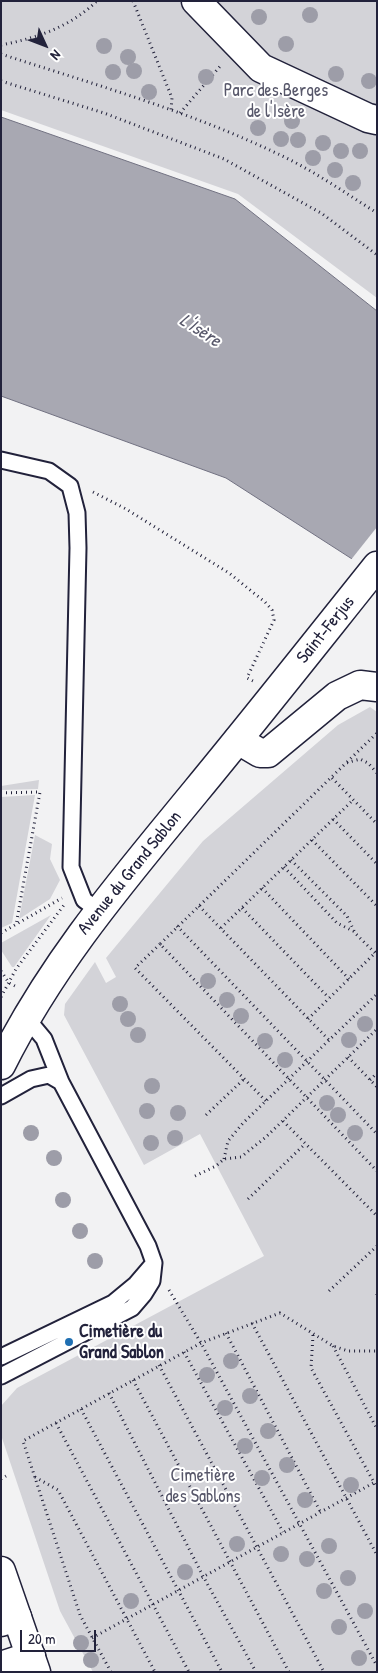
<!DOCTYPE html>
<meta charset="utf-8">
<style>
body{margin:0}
#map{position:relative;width:378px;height:1673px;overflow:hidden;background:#f2f2f3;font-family:"Patrick Hand",sans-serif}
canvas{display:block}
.frame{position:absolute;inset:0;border:2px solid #22223b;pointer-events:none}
.north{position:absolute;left:20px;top:20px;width:50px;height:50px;-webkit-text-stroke:4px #fff;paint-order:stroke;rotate:133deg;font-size:14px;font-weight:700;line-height:20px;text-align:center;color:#22223b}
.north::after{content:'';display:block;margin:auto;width:18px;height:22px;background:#22223b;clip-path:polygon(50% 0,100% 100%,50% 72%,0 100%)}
.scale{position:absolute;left:20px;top:1630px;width:76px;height:22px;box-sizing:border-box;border:2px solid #22223b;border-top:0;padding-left:6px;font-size:15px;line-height:18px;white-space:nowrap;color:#22223b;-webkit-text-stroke:4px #fff;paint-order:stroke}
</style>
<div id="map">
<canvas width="378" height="1673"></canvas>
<div class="frame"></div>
<div class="north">N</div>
<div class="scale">20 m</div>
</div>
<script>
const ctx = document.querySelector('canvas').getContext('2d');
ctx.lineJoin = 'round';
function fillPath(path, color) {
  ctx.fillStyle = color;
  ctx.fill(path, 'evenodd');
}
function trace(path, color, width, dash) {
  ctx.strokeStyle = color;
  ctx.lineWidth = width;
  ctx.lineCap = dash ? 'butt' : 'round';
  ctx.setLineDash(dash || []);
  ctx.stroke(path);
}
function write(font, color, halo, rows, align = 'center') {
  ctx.font = font + ' "Patrick Hand",sans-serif';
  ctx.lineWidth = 4;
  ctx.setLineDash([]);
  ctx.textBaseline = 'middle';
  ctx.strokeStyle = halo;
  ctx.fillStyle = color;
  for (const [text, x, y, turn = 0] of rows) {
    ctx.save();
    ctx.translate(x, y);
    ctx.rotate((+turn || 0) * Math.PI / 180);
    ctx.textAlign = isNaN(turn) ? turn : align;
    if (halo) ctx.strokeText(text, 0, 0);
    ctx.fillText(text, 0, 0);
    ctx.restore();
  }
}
const green = new Path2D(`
 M1,1H377V298L238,194L1,110Z
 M370,707L377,712V1672H93L60,1611L1,1435V1406L17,1388L264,1256L200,1134L144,1165L64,1015L65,1004L95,962L106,983L116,977L106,958L203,841L338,725Z
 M39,780L38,789L1,790V786Z
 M35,795L12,923L1,928V797Z
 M35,835L52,844L50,859L60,880L50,899L19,919Z
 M51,915L14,967H12L1,950V943Z`);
const water = new Path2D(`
 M1,117L235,199L377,311V575L226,478L1,396Z`);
const pier = new Path2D(`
 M377,527V578L350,561Z`);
const path = new Path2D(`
 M133,1L172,98L171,110
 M1,45C37,38 70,27 97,1
 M1,54C93,84 188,111 276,153C311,169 344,192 377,213
 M1,81L104,113L224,159L321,213L377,255
 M180,113L222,64
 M93,492L126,509L229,573L265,602L272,610L274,620L247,678L253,681
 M347,762L377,733
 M377,773L368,763L360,759L346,763L160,944L377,1171
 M332,778L377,824
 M1,793L40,792L16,925
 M333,819L377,864
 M312,840L377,906
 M291,860L347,916L355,933L375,953
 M284,867L337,923L355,932
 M262,888L349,979
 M199,906L329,1040
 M242,908L329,998
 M177,926L377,1134
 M221,928L353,800
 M1,933L62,898
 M160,944L135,968L266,1101
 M1,971L9,983L15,986
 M1,997L16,969L64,905
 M308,1019L377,951
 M348,1057L377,1087
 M370,1080L377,1073
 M206,1115L244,1079
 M283,1121L377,1216
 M224,1159L228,1141L243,1123L377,994
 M195,1176L216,1166L224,1159L241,1157L266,1137L377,1029
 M248,1199L305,1144
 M169,1290L201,1343L377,1666
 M329,1291L377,1246
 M377,1294V1298
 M252,1323L377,1555
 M226,1333L320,1511
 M313,1335L311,1368L377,1488
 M333,1346L377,1429
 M184,1352L283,1532
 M159,1365L324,1672
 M133,1380L289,1672
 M109,1393L203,1576L256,1672
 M81,1409L222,1672
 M56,1423L189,1672
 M35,1477L58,1490L155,1672
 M1,1479L6,1476
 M92,1638L377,1481
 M111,1672L80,1615L23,1441L201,1343L280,1313L333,1346L348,1351H377`);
const lane = new Path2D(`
 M1,460L49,471L70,486L77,513L78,548L71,867L84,900L99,911
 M1,1096L31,1079L49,1075L61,1082
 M1,1357L113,1303L136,1284L154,1263
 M1,1376L132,1308L144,1294L152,1281L154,1263L148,1246L61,1082L44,1039L34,1027L23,1021`);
const street = new Path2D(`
 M238,740L260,753H268L337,696L360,685L377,687`);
const secondary = new Path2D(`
 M196,1L261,68L368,118L377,120
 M1,1065C53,961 123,880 196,791C257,717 317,641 377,566
 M1,1571L36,1672`);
const primary = new Path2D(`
 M1,1622L17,1617
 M1,1666L31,1656`);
const trees = [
 [310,15],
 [259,17],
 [286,44],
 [104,46],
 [128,57],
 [134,71],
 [113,72],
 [336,74],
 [206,77],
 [369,81],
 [149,92],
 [292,121],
 [258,128],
 [281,139],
 [298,140],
 [323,143],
 [341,151],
 [360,151],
 [313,158],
 [335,170],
 [353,183],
 [208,981],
 [227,1000],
 [120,1004],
 [241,1016],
 [128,1019],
 [365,1024],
 [138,1035],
 [349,1040],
 [265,1041],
 [285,1060],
 [152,1086],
 [327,1103],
 [147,1111],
 [178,1113],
 [338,1115],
 [31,1133],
 [355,1133],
 [175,1138],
 [151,1143],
 [54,1158],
 [63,1200],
 [80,1231],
 [95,1261],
 [231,1361],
 [207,1375],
 [250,1396],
 [225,1408],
 [268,1431],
 [245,1446],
 [287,1465],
 [262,1478],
 [351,1485],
 [305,1500],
 [237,1544],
 [329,1546],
 [281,1554],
 [307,1559],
 [185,1572],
 [348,1578],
 [324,1591],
 [131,1601],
 [365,1611],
 [339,1627],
 [81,1643],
 [359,1658],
 [91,1660]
];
const markers = [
 [69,1342,5,"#1f6fb2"]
];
const parkNames = [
 ["Parc des Berges",276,91],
 ["de l'Isère",276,112],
 ["Cimetière",203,1476],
 ["des Sablons",203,1497]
];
const streetNames = [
 ["Saint-Ferjus",326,630,-51],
 ["Avenue du Grand Sablon",130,873,-51]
];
const poiNames = [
 ["Cimetière du",79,1332],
 ["Grand Sablon",79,1353]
];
const waterNames = [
 ["L'Isère",200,331,33]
];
fillPath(green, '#d3d3d8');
fillPath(water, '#a8a8b2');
trace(water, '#727282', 1);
fillPath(pier, '#f2f2f3');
trace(lane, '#22223b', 19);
trace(street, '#22223b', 31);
trace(secondary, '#22223b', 31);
trace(primary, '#22223b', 31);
trace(path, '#22223b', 3, [1, 4]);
trace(lane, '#fff', 15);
trace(street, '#fff', 28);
trace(secondary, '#fff', 28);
trace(primary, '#fff', 28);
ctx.fillStyle = '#9d9da8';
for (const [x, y] of trees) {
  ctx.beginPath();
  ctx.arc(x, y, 8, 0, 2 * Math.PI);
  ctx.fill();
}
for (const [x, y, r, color] of markers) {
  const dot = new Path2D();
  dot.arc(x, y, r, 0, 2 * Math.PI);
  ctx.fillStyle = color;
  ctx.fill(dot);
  trace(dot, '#fff', 2);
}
write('18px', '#57576a', '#fff', parkNames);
write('18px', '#22223b', '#fff', streetNames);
write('bold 18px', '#22223b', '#fff', poiNames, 'left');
write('italic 19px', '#58586b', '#fff', waterNames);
</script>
